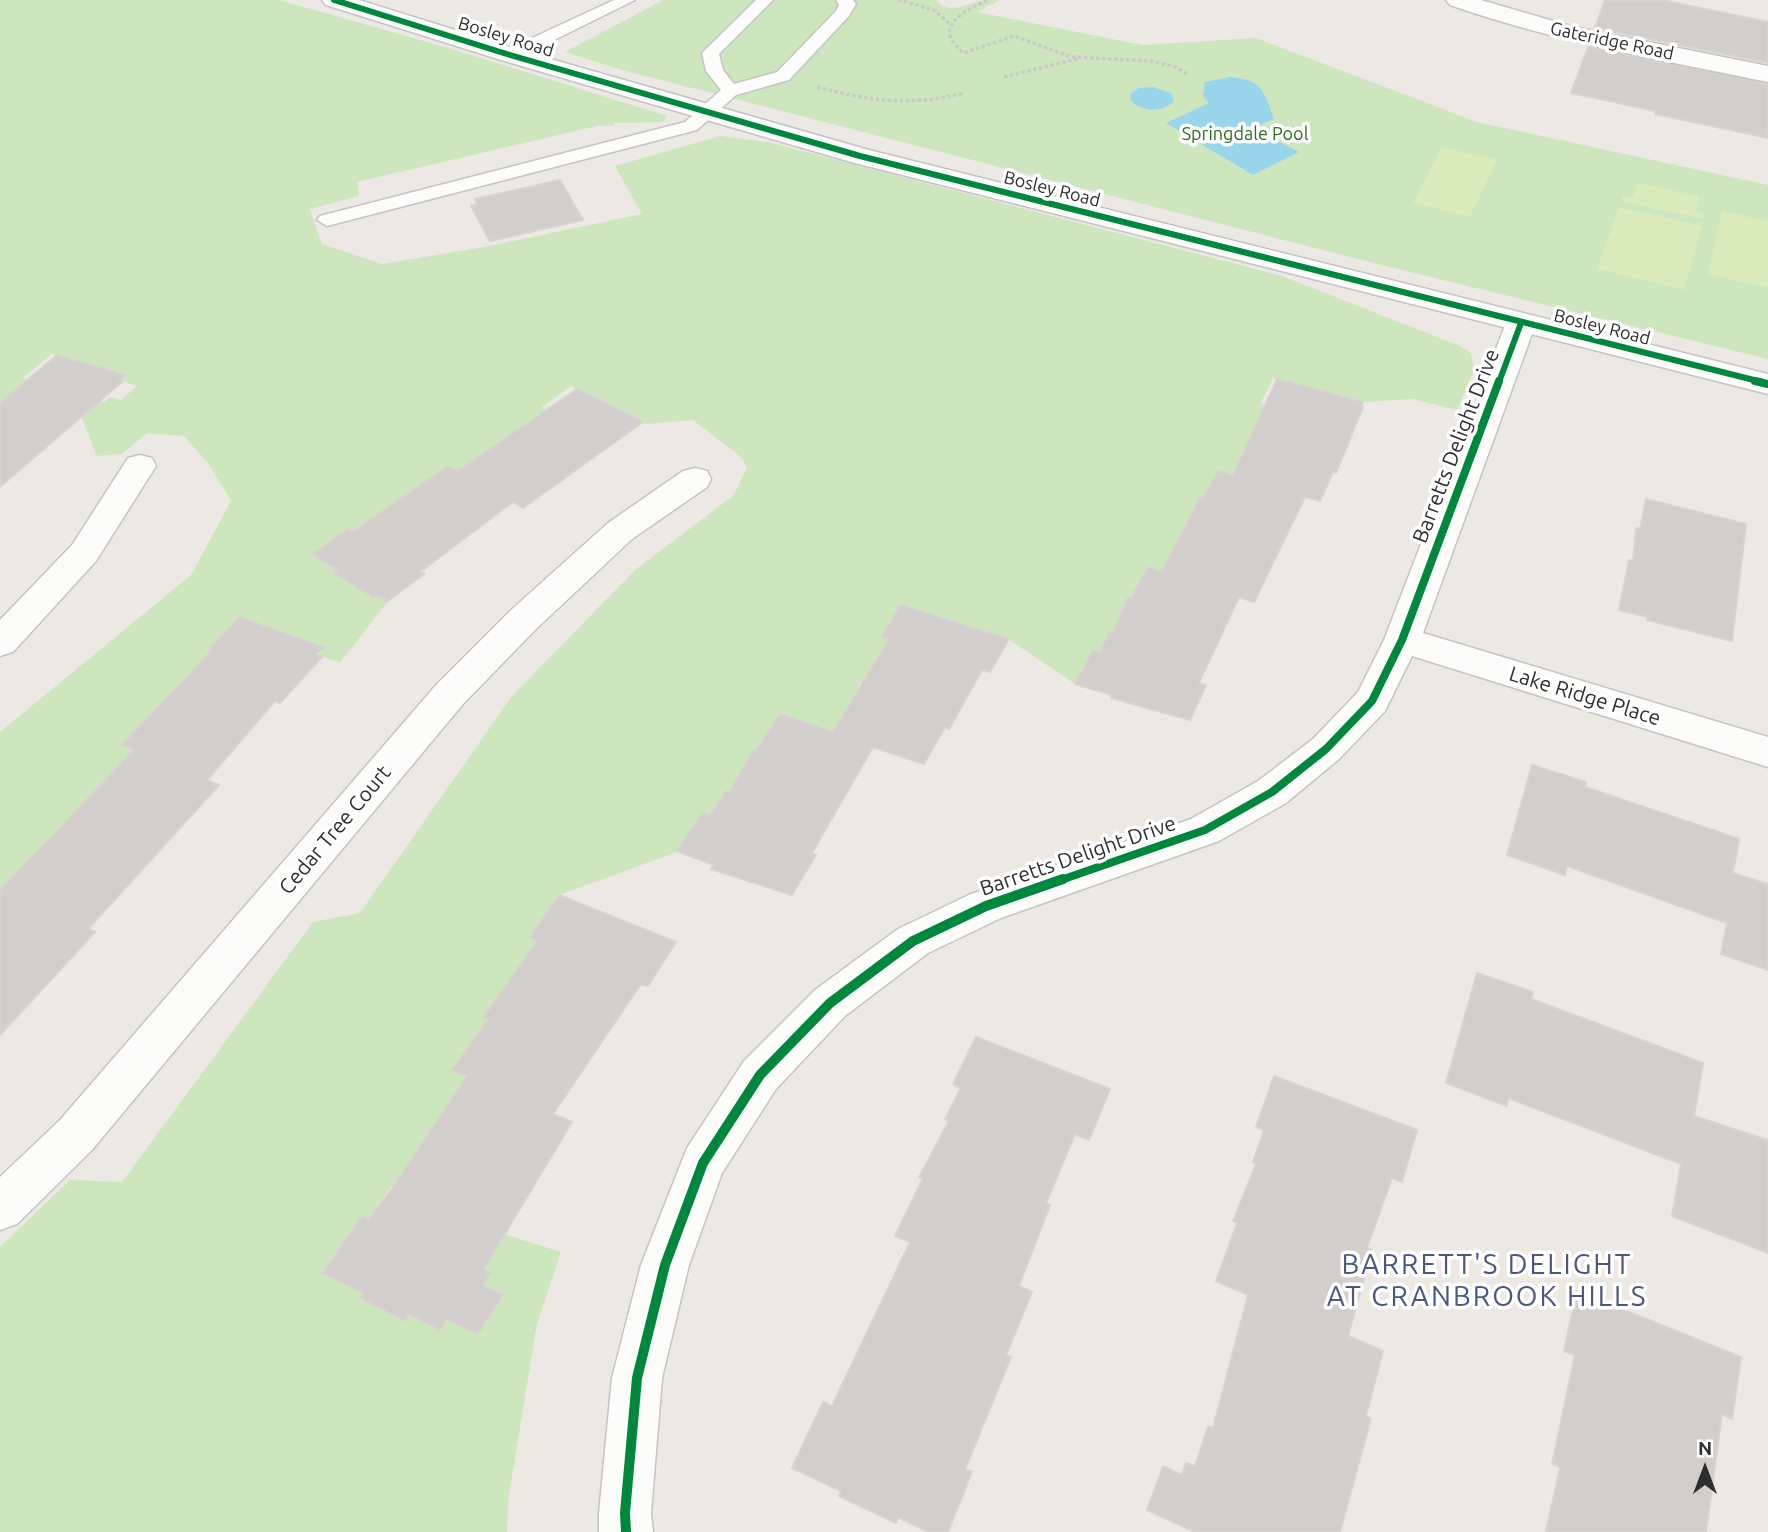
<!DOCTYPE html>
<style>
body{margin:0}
#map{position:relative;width:1768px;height:1532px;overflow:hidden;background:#ece8e4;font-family:Ubuntu,sans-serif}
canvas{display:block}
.north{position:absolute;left:1670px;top:1434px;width:70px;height:70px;-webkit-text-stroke:5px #fff;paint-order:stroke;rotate:0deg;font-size:19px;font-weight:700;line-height:28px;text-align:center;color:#2e2e2e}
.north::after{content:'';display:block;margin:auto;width:24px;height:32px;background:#2e2e2e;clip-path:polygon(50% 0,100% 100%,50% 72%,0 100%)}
</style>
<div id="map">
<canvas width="1768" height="1532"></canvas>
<div class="north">N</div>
</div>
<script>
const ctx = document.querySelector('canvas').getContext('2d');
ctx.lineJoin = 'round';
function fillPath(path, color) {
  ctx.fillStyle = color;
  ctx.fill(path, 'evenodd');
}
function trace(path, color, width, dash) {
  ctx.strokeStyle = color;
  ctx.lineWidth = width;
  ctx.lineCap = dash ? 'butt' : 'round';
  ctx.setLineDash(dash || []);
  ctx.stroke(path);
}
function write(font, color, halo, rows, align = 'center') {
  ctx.font = font + ' Ubuntu,sans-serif';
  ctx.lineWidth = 7;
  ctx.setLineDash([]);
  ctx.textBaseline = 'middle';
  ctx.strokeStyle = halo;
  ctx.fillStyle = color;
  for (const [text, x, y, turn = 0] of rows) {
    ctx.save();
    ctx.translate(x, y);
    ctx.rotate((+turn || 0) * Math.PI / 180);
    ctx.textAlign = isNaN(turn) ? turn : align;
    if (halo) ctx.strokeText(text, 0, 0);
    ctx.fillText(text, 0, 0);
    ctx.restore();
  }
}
const green = new Path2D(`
 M0,0H279L452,49L667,116L664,122L615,123L614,126H597L357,182L359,196L310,209L322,244L382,264L484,247L642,214L615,166L720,136L768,142L1282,276L1460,346L1471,353L1474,370L1457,410L1412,399L1363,402L1273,378L1261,403L1271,406L1250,437L1235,476L1218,471L1188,530L1184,529L1167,572L1148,567L1131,598H1128L1113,633L1109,632L1103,653L1093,650L1075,684L1008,639L901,605L892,640L875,659L878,661L864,683L861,682L833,732L780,714L755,752L753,751L729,792L726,791L715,807L714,817L702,813L677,852L559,895L530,937L543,943L484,1018L488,1020L453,1069L472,1079L431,1130L396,1188L391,1186L376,1208L383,1212L376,1223L362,1216L323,1272L364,1293L361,1298L398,1310L394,1316L404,1321L408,1314L447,1319L502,1295L483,1285V1270L504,1234L561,1252L537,1323L508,1501L507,1532H0V1247L70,1180L122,1182L313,922L360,913L512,696L635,570L734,495L747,467L741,457L693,420L646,424L571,386L542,407L549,411L542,416L538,414L526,423L528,425L492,447L461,473L414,491L411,490L356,534L348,529L313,554L337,570L334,572L388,601L340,663L319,655L324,648L240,617L209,648L216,652L156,707L158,709L122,745L138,752L97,788L0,890V732L191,575L231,501L208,463L184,436L147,433L122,454L97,456L81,416L99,401L104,402L110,397L121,400L137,386L119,380L124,374L52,354L23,378L31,381L21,385L0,406Z
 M663,0H936C948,14 963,6 978,1C984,0 993,0 1000,0L977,12L1142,45L1256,38L1477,122L1768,185V359L1377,264L622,70L565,52Z`);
const pitch = new Path2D(`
 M1442,147L1497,160L1470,217L1413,203Z
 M1637,183L1699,196L1696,211L1703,213L1702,219L1621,201L1623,196L1633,198Z
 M1619,207L1702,226L1684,290L1597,269Z
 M1722,211L1768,221V288L1708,274Z`);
const water = new Path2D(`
 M1230,77C1263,80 1263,90 1274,119L1252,128L1299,152L1253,175L1166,123L1209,103L1203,96L1205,82Z
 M1153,87L1171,93L1174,101C1163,113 1143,112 1131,101L1130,94L1139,88Z`);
const building = new Path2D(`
 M1605,0H1662L1768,22V63L1595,28Z
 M1588,47L1768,84V138L1655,114L1656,111L1571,93Z
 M560,180L583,220L490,241L471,206L477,204L475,199Z
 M57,355L125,375L119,380L123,381L0,487V403Z
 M1277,379L1363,402L1361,407H1363L1336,473L1333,472L1320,501L1305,497L1254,602L1239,597L1199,683L1206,685L1190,720L1111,698L1112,695L1075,684L1093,650L1100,652L1109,632L1113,633L1128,597L1131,598L1148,567L1162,571L1200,498L1203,499L1218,471L1233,475Z
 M577,389L643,422L523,508L513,502L420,572L424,574L388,601L377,595L374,598L333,572L337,570L313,554L348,529L352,532L448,466L458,471Z
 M1646,499L1746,524L1732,641L1647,620L1648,617L1619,610L1629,560L1633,561L1636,528L1640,529Z
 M901,605L1009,639L990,672L982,670L949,729L945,727L924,764L873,747L812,853L816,855L792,895L711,869L714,865L677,851L702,813L710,816L726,791L729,792L753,751L755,752L780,714L833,732L889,639L881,637Z
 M240,617L325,648L316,654L322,657L280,703L275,701L207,780L219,785L88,929L95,932L0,1035V890L134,750L122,745L212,650L209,649Z
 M1532,765L1586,782L1585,787L1739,839L1733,873L1768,884V970L1721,954L1727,923L1567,866L1565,875L1507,855Z
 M559,895L676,942L648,986L641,984L553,1114L572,1122L483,1270L490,1273L483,1285L503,1295L478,1334L447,1319L440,1330L408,1314L405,1321L360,1298L364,1293L323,1273L362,1216L369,1219L393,1187L467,1076L452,1070L488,1020L483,1018L537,941L530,937Z
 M1477,973L1533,992L1531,999L1703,1063L1694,1116L1768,1140V1253L1672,1216L1681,1164L1508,1098L1507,1106L1446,1083Z
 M976,1037L1110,1089L1089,1140L1075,1134L1046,1203L1050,1205L1019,1286L1032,1292L1006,1355L1011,1357L965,1469L972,1472L948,1532H928L898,1517L896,1523L839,1496L841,1491L792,1468L823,1402L832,1406L910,1242L895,1236L923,1178L919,1177L949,1121L945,1119L961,1088L953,1084Z
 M1274,1076L1417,1130L1402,1182L1392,1178L1367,1248L1372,1250L1348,1336L1383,1351L1366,1416L1371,1419L1340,1532H1195L1147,1510L1163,1466L1182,1475L1186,1463L1195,1466L1208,1426L1213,1428L1248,1295L1216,1281L1237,1223L1233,1221L1256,1164L1253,1162L1264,1130L1256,1127Z
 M1577,1291L1741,1357L1732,1419L1722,1414L1706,1532H1546L1560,1467L1552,1464L1575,1355L1564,1351Z`);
const path = new Path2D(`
 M898,0L934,10L951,25
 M987,0C962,13 931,27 964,53L1014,36L1071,57L1150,61L1176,67L1187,74
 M1004,77L1077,59
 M817,87C872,101 908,107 964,93`);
const service = new Path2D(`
 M614,0H635L516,59L510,60L502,55L504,51Z
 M756,0H773L719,54L723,70L734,84L777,72L836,11L839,5L836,0H853L856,4L849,16L789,80L736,95L697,130L327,226L317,220L320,216L685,122L721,90L706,71L702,53Z`);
const minor = new Path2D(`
 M1446,0H1481L1574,27L1768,66V82C1661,60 1553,41 1450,5Z
 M1521,314L1532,317L1536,323L1423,633L1768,737V767L1412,656L1385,711L1339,759L1286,803L1219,841L1001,918L928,953L845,1016L776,1089L722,1173L689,1265L662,1378L651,1513L653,1532H599V1513L612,1378L641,1265L687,1148L744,1061L815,990L898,929L971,894L1191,819L1258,781L1313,739L1358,692L1384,640L1506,323L1510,317Z
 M140,455L152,458L156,466L96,561L13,652L0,656V620L72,545L128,458Z
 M695,468L707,471L711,479L707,487L632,539L536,629L463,704L92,1150L17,1224L0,1230V1177L60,1120L437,684L510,611L608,523L683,471Z`);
const tertiary = new Path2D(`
 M322,0H359L519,50L869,150L1768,374V394L851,162L501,60L326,5Z`);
const cyclewayFar2 = new Path2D(`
 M334,0L510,55L860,156L1762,382
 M1499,382L1521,323`);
const cyclewayFar1 = new Path2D(`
 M1755,381L1768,384
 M1058,881L1205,830L1272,792L1326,749L1372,701L1402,640L1499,381`);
const cycleway = new Path2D(`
 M626,1532L625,1513L637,1378L665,1265L703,1163L760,1075L830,1003L913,941L986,906L1063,879`);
const farStreetnames = [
 ["Bosley Road",506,37,17],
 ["Gateridge Road",1612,41,12],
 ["Bosley Road",1052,189,14],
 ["Bosley Road",1602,327,14]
];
const farParknames = [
 ["Springdale Pool",1245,134]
];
const streetNames = [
 ["Barretts Delight Drive",1456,446,-69],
 ["Lake Ridge Place",1585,696,17],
 ["Cedar Tree Court",335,830,-50],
 ["Barretts Delight Drive",1078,856,-19]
];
const nearNeighbourhoodnames = [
 ["BARRETT'S DELIGHT",1487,1265],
 ["AT CRANBROOK HILLS",1487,1297]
];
fillPath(green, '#cee6be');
fillPath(pitch, '#d9eabb');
fillPath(water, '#99d6ec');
fillPath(building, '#d1cecb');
trace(building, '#d7d4d0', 2);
trace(service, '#c5c4c5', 3);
trace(minor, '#c5c4c5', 3);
trace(tertiary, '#c5c4c5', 3);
trace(path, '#c9c9c8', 3.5, [3.5, 2.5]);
fillPath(service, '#fcfcfb');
fillPath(minor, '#fcfcfb');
fillPath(tertiary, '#fcfcfb');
trace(cyclewayFar2, '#00873e', 6);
trace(cyclewayFar1, '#00873e', 8);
trace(cycleway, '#00873e', 10);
write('18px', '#2e2e2e', '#fff', farStreetnames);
write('18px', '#2c6e1b', '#fff', farParknames);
write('21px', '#2e2e2e', '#fff', streetNames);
ctx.letterSpacing = '2px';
write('28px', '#4d5680', '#fff', nearNeighbourhoodnames);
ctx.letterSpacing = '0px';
</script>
